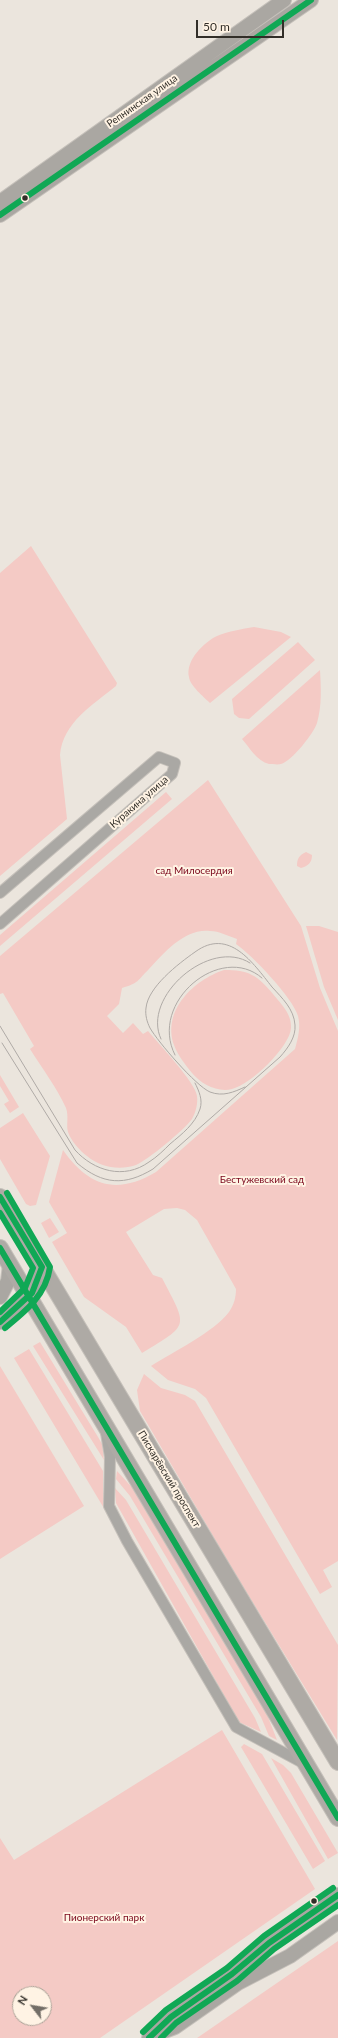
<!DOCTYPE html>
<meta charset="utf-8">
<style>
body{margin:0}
#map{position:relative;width:338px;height:2038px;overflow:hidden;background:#ebe5dd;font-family:Lato,sans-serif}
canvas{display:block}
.north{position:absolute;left:12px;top:1986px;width:40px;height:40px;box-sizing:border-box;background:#fff3e4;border:1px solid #ada499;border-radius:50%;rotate:301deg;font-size:11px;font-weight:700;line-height:16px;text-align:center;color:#322e28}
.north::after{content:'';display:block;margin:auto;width:14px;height:18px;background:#736e67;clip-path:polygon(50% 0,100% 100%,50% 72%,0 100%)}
.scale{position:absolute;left:196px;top:20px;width:88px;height:18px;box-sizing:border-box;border:2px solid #322e28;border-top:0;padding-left:5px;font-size:12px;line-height:14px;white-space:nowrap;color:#322e28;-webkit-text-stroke:3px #fff3e4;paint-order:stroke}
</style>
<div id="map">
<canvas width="338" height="2038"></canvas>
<div class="north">N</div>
<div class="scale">50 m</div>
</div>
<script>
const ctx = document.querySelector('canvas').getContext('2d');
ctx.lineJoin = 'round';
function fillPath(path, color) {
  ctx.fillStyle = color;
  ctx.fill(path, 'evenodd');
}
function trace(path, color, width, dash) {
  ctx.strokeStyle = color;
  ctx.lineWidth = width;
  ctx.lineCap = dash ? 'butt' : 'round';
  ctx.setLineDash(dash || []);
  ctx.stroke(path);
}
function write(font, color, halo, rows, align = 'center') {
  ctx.font = font + ' Lato,sans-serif';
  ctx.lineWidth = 4;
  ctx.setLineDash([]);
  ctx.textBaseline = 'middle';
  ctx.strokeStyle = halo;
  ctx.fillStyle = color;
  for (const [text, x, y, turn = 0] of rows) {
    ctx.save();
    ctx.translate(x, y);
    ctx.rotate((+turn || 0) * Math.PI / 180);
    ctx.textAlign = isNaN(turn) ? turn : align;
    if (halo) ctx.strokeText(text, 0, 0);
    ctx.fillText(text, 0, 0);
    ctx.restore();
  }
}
const green = new Path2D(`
 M31,546L117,683L116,686C93,705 63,722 60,755L67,819L0,876V573Z
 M254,627L281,632L291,637L210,703C204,697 190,686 189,677C185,661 204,642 217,636C229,631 242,629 254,627Z
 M298,642L315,660L249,719L239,718L234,714L232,699Z
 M320,670C321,688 322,706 317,723C314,733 292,761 281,764C278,765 272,764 269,764C257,761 249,747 242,739Z
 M208,780L301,926L320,988L338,1031V1561L323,1570L332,1587L320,1594L206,1398L195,1389L168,1380L151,1366C173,1352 214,1332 229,1312C234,1305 236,1297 236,1289L197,1220L185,1210L177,1208L164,1209L126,1232L153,1275L162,1278C188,1328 190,1324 142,1353L126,1327L84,1297L52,1242L67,1233L49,1202L63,1150C89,1187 117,1195 156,1172L295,1049C298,1038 301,1027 298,1016C293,998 252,955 236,944L237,939C228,936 219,931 210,931C185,928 165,952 149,969C137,981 139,983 122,988L119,1004L107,1016L123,1033L133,1023L143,1034L148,1031C158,1043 196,1083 197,1096C198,1103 196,1112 192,1119C184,1130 148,1160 136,1165C119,1171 100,1167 87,1156C80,1151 71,1141 68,1132C66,1125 69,1116 66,1108C57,1088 42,1068 30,1049L34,1046L3,993L0,994V956Z
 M166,792L172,799L0,946V935Z
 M306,852L312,855C312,863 308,866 301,868L297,866C297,859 299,855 306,852Z
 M306,926H319L338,932V1020L324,987Z
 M224,970C249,970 257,975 273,994C281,1004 292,1014 291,1028C290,1047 250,1085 232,1089C218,1093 201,1084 192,1073C185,1064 178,1056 174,1045C162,1010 194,980 224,970Z
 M0,1075L19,1107L10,1113L4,1104L9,1101L0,1086Z
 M23,1113L50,1156L36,1205L30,1206L26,1204L0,1159V1128Z
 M50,1218L59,1232L49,1238L41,1223Z
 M40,1342L98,1437L102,1444L104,1460L33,1346Z
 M29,1349L103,1471V1489L105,1510L14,1358Z
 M0,1366L84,1506L0,1559Z
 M144,1374L161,1388L185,1395L195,1401L338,1645L337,1740L233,1570L140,1411L137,1390Z
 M117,1471L138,1494L266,1712L277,1740L269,1736L261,1717L130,1496L116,1479Z
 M115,1488L126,1500L255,1718L261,1732L239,1722L116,1503Z
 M222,1730L315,1889L100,2038H0V1838L14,1860ZM20,1994H44V2018H20Z
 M244,1744L262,1754L325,1861L313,1869L241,1747Z
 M271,1758L283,1765L291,1773L338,1853L328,1859Z
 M338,1941V2038H197Z`);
const street = new Path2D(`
 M0,893L159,757L175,763L172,774L0,924
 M106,1433L110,1457L109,1506L127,1541L236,1727L303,1763`);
const secondary = new Path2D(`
 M0,202L284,0
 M0,215L311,0
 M0,1297L8,1281L10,1265
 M0,1322C23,1302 35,1298 42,1267
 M157,2034L175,2027L238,1983L290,1956L338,1922
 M149,2038L171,2017L232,1974L269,1943L338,1895`);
const primary = new Path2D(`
 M0,1197L338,1762
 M0,1248L338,1818`);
const tram = new Path2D(`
 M0,1026L75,1150C94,1171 124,1180 149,1162C157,1157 164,1150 170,1144C182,1134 195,1124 200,1109C203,1100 199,1091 195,1083
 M161,1039C141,997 210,937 250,963
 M2,1043L77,1163C103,1185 125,1186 153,1169L280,1057C288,1048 296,1037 295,1025C294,1009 282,998 272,987C253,963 229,927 195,952C178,964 148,987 146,1008C145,1015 147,1022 150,1028C158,1042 196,1086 210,1092C223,1097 234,1092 245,1087
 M175,1055C148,1002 221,942 262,978`);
const bus1 = new Path2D(`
 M0,215L311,0
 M0,1197L42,1267L32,1293L0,1322
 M0,1248L338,1818
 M149,2038L171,2017L232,1974L269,1943L338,1895`);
const bus2 = new Path2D(`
 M0,1213L33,1268L25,1288L0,1312
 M161,2038L176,2023L237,1981L274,1949L338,1905`);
const bus3 = new Path2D(`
 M5,1328C26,1311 46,1295 50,1267L7,1193
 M143,2032L166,2010L227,1968L264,1936L333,1888`);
const markers = [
 [25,198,3.5,"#322e28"],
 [314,1901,3.5,"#322e28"]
];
const streetNames = [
 ["Репнинская улица",142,101,-35],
 ["Куракина улица",139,802,-41],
 ["Пискарёвский проспект",169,1479,59]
];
const parkNames = [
 ["сад Милосердия",194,871],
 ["Бестужевский сад",262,1180],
 ["Пионерский парк",104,1918]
];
fillPath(green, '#f4cac5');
trace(street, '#c5c0ba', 12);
trace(secondary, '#c5c0ba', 16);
trace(primary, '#c5c0ba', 18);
trace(street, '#aaa8a4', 10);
trace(secondary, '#aaa7a2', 14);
trace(primary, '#aeaaa5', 16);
trace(tram, '#afaaa6', 1);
trace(bus1, '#10a855', 6);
trace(bus2, '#10a855', 6);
trace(bus3, '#10a855', 6);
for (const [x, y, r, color] of markers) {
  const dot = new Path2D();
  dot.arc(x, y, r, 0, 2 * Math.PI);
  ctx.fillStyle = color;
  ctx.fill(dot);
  trace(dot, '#fff3e4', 1.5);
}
write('10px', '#322e28', '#fff3e4', streetNames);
write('10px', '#7a051a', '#fff3e4', parkNames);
</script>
